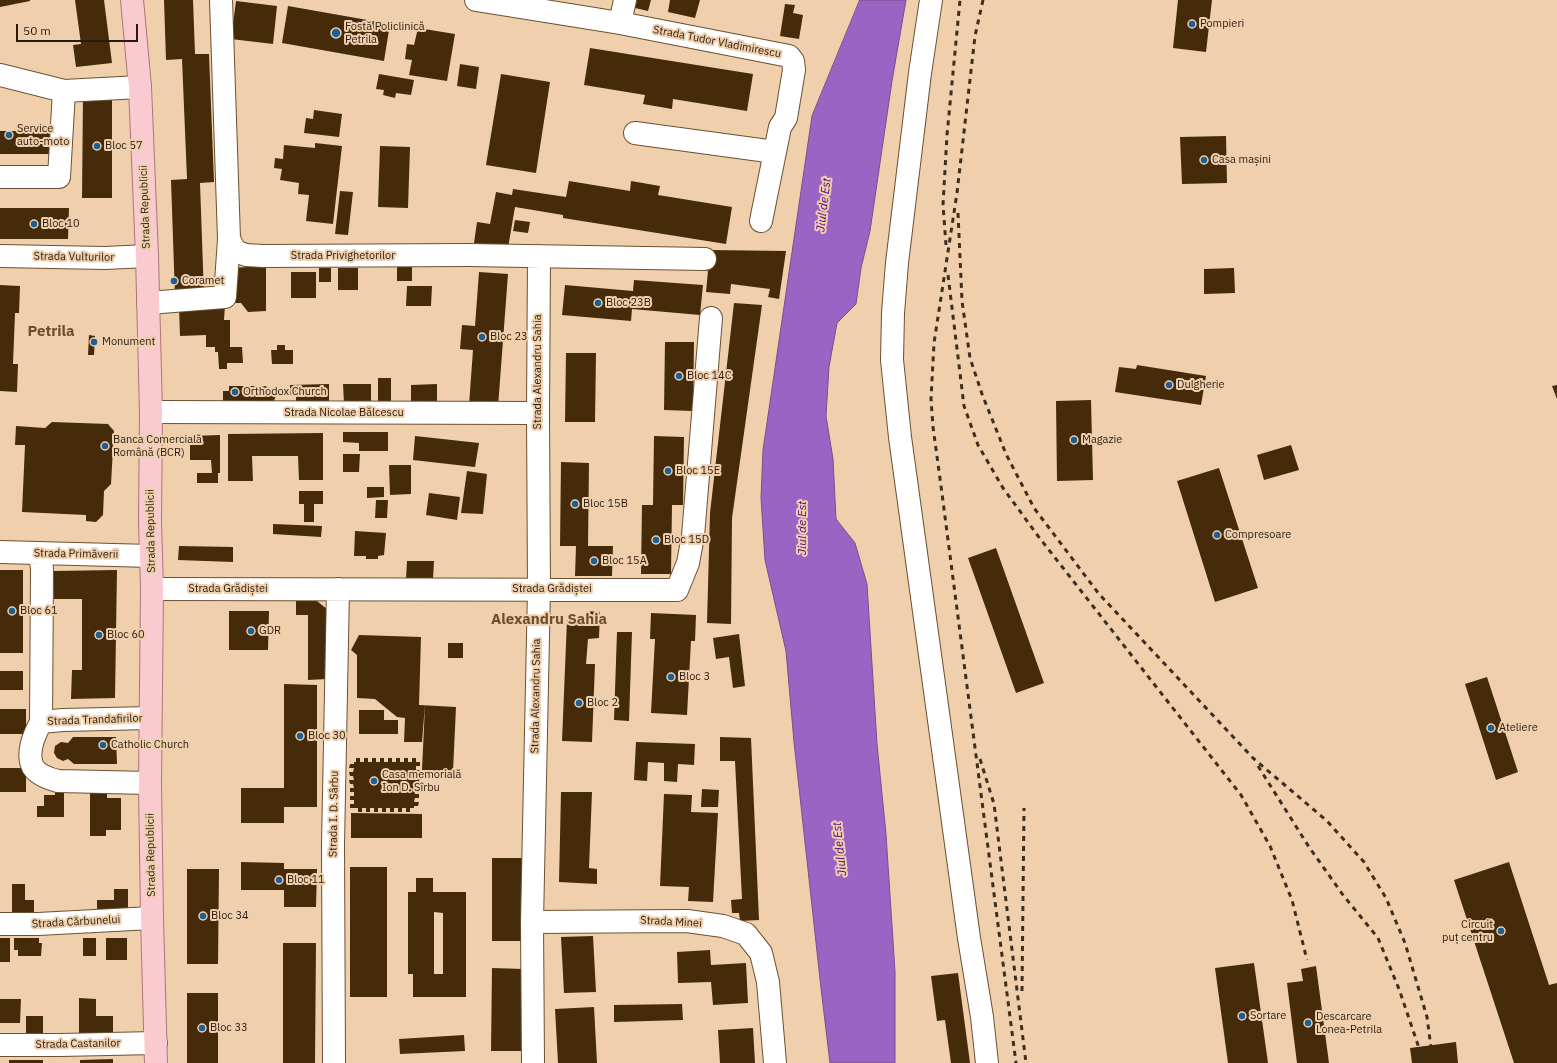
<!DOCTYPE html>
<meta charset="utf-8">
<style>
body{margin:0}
#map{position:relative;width:1557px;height:1063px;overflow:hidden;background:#f0cfad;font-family:"IBM Plex Sans",sans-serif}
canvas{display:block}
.scale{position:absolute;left:16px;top:24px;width:122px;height:18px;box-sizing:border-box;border:2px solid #271b0e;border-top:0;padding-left:5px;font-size:12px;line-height:14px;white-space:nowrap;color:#271b0e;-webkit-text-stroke:3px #f0cfad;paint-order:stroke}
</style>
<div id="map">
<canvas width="1557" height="1063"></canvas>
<div class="scale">50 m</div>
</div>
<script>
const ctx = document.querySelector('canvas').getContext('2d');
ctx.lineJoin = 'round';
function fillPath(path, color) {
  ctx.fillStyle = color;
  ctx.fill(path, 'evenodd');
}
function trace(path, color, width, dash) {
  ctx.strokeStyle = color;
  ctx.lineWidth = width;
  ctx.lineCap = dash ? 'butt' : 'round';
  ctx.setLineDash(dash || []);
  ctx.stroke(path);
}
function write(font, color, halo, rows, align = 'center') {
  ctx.font = font + ' "IBM Plex Sans",sans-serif';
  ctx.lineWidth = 4;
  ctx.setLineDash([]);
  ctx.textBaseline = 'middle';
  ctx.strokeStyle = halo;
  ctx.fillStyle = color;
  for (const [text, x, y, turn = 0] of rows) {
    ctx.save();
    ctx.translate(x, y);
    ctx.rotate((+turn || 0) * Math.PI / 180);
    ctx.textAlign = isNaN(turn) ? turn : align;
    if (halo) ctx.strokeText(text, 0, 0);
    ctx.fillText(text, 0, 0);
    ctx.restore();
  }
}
const water = new Path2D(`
 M860,0H906L892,81L870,231L861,268L856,304L837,323L829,367L826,416L833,459L836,519L855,543L867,584L877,744L886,834L895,972V1063H830L821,988L794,742L786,651L765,560L761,498L763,450L812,116Z`);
const building = new Path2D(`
 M0,0H30V1L0,7Z
 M75,0H104L112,63L76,67L73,45L81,44Z
 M164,0H193L195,54H209L214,182L200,183L204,296L175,297L171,180L187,179L182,59L166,60Z
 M637,0H651L648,11L635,8Z
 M670,0H700L695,18L668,12Z
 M1178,0H1212L1206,52L1173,48Z
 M236,1L277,6L273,44L231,39Z
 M785,4L795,5L793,13L803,15L799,39L780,36Z
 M288,6L390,24L384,61L282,43Z
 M418,28L455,34L447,81L409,75L412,60L405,59L407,44L414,45Z
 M590,48L753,74L747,111L673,99L672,109L643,104L645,95L584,85Z
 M460,64L479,67L476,89L457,86Z
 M379,74L414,80L411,95L396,93L395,98L383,95L384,90L376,89Z
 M501,74L550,82L536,173L486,165Z
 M83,95H112V198H82Z
 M314,110L342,114L339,137L304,133L306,118L313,119Z
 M0,131H51V154H0Z
 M1226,136L1227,183L1182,184L1180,137Z
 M315,143L342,146L333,224L306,221L309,195L298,194L299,183L280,180L282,169L274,168L275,158L283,159L284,145L315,148Z
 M380,146L410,147L408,208L378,207Z
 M569,181L630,191L631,181L660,186L658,195L732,207L726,244L563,218V215L515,207L508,248L474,243L477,222L490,224L496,192L512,195L513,189L566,197Z
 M340,191L353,192L348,235L335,234Z
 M0,208H69L68,239H0Z
 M515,220L530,222L528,233L513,231Z
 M710,250L786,251L779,299L768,297L770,289L731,284L730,294L706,292Z
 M397,264H412V281H397Z
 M266,266V311L248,312L241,303H232L230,268Z
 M319,268H331V282H319Z
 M338,268H358V290H338Z
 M1234,268L1235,293L1204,294V269Z
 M291,272H316V298H291Z
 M479,272L508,274L498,407L469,405L473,350L460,349L462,325L475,326Z
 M634,280L703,285L700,315L632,309L631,321L562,315L565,285L633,291Z
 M0,285L20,286L19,313H15L13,364H18L17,392L0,391Z
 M407,286H432L431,306H406Z
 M734,303L762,305L732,518L731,624L707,623L710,513Z
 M225,305L224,320H230V347H242L243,363H227V369H219L218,352H215V347H206V335L180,336L179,306Z
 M89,335L95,336L94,355H88Z
 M665,342H694L693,411L664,410Z
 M277,345H285V350H293V364H272L271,350H277Z
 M566,353H596L595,422H565Z
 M1137,365L1206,376L1201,405L1115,392L1119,367L1136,369Z
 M378,378H391V405H378Z
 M329,384V405H296V395H290V385Z
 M343,384H371V402L344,403Z
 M437,384V404L411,405V385Z
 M1557,385V399L1552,386Z
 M229,386H255V389L265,386L272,389L276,396L273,403L229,406V401H223V391H229Z
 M1091,400L1093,480L1057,481L1056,401Z
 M52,422L108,424L114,431L111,484L104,491L103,515L96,522L86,521V515L22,512L25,445H15L16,426L45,428Z
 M343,432H388V451H359V443L343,442Z
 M323,433V480H299L298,456H252L253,481H228V434Z
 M220,435V473H218V483H197V473H212L211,460H190V436Z
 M415,436L479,443L475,467L413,460Z
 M654,436L684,437L683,505H672L671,574H641L642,505H653Z
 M1291,445L1299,470L1264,480L1257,455Z
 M343,454H360L359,472H343Z
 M561,462L589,463L588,546H613L612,576H575L576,546H560Z
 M389,465H411V494L390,495Z
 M1219,468L1258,588L1215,602L1177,481Z
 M467,471L487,474L483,514L461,513Z
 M367,487H384V497L367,498Z
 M299,491H323V504H314V522H304V504H299Z
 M429,493L460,497L457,520L426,515Z
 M376,500H388L387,518H375Z
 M273,524L322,526L321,537L273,534Z
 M355,531L386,533L384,555L378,556V559H366V556H354Z
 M179,546L233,547V562L178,560Z
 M996,548L1044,683L1016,693L968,558Z
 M407,561H434L433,579H406Z
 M0,570H23V653H0Z
 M117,570L115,698L71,699L72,670H82V599H54V571Z
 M296,601H317L333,614L327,679L308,680V615H296Z
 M229,611H269L268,650H229Z
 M586,611L600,612L599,638L588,639L586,664H595L592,742L562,741L567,620H585Z
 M651,613L696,615L695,641H691L687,715L651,713L655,639H650Z
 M617,632H632L629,721L614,720Z
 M739,634L745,686L733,688L729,657L716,659L713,638Z
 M359,635L421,637L419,705L456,707L453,771L422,770L425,705L422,742H404L405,718L397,717L375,699L357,698V655L351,650Z
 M448,643H463V658H448Z
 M0,671H23V690H0Z
 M1487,677L1518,772L1496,780L1465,684Z
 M284,684L317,685V807H284V823H241V788H284Z
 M0,709H26V734H0Z
 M359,710H384V720H398V734H359Z
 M73,737H116L117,764H74L68,759L63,761L57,758L54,753L55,746L61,742L68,743Z
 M720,737L751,738L759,920L740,921L739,913H732L731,900L742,899L735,761H720Z
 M636,742L695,744L694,765L678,764L677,782L664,781V763L648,762L647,781L634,780Z
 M356,758H360V762H364V758H368V762H372V758H376V762H380V758H384V762H388V758H392V762H396V758H400V762H404V758H408V762H412V758H416V762H420V766H416V770H420V774H416V778H420L419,782H416L415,786H419V790H415V794H419V798H415L414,802H419L418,806H414V808H410V812H406V808H402V812H398V808H394V812H390V808H386V812H382V808H378V812H374V808H370V812H366V808H362V812H358V808H350V804H354V800H350V796H354V792H350V788H354L353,784H350L349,780H354L353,776H350L349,772H353L354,768H349L350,764H354V762H356Z
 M0,768H26V792H0Z
 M702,789L719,790L718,807H701Z
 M55,792L64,793V817H37V806H44V795H55Z
 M90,792H107V798H121V830H106V836H90Z
 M561,792H592L589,868L597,869V884L559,882Z
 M664,794L692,795L691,812L718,813L713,902L688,901L689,887L660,886Z
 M351,813L422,814V838H351Z
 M492,858H525L524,941H492Z
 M241,862L284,863V869H317L316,907H284V890H241Z
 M1509,862L1549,985L1557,983V1063H1514L1454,880Z
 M350,867H387V997H350Z
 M187,869H219L218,964H187Z
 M416,878H433V892H466V997H413V974H408V892H416ZM434,912L443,913V974H434Z
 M12,884H25V900H34V913H12Z
 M114,889H128V913H97V900H114Z
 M593,936L596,992L564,993L561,937Z
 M0,938H10V962H0Z
 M14,938H39V943H42L41,956H18V950H14Z
 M83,938H96V956H83Z
 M106,938H127V960H106Z
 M283,943H316L315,1063H283Z
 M710,950L711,965L746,963L748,1003L713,1005L711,982L678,983L677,952Z
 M1254,963L1268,1063H1228L1215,968Z
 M1316,966L1329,1063H1297L1287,983L1303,981L1301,969Z
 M492,968L524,969V1051H491Z
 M958,973L970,1063H951L945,1020L937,1021L931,976Z
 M187,993H218V1063H187Z
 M79,998L96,999V1016H113V1037H79Z
 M0,999H21L20,1023H0Z
 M682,1004L683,1020L614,1022V1005Z
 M594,1007L597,1063H558L555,1009Z
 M26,1016H43V1037H26Z
 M753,1028L755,1063H720L718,1030Z
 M464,1035L465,1051L400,1054L399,1039Z
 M1456,1042L1458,1063H1412L1410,1048Z
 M113,1059V1063H80V1060Z
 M9,1060H43V1063H9Z`);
const minor = new Path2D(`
 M221,0L229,239L235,251L246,255L263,256L468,255L705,259
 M476,0L620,23L789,56L793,61L794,70L786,118L780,127L761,221
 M931,0L920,73L897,263L893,313L892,360L900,437L969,938L982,1017L987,1063
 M620,23L625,0
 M0,75L64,91
 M635,133L775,152
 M0,177H59L64,91L140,87
 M0,256L105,258L147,256
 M148,303L225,297L229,239
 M151,412L538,413
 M0,552L151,556
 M40,554L42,569L41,722
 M152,589L677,590L688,563L693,536L711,318
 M150,718L63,720L41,722C34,735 26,753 33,767C38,775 50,779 58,781L150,783
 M532,922L687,921L723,926L746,934L761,953L768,982L775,1063
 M0,924H38L152,918
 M0,1045H60L156,1043
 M334,1063L333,845L338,589
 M533,1063L532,922L539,589L538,413L539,256`);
const major = new Path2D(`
 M132,0L140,87L147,256L151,412L150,521L152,589L150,783L152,918L156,1063`);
const rail = new Path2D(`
 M983,0L975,36L957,193L934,343L931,399L933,427L941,486L1016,1063
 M958,213L962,301L970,358L982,394L1006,454L1034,508L1099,594L1253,758L1327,821L1364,862L1386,898L1405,943L1427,1017L1433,1063
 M946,245L943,205L947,135L960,0
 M948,275L964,406L978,445L1003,488L1038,536L1241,795L1270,846L1292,900L1307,960
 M980,759L994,804L1026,1063
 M1258,766L1309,847L1343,895L1378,938L1399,989L1418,1045L1420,1063
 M1022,991L1024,808`);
const markers = [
 [1192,24,4,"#1f5e94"],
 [336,33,5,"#1f5e94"],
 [9,135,4,"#1f5e94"],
 [97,146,4,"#1f5e94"],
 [1204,160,4,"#1f5e94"],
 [34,224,4,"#1f5e94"],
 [174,281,4,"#1f5e94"],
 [598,303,4,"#1f5e94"],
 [482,337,4,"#1f5e94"],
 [94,342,4,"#1f5e94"],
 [679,376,4,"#1f5e94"],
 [1169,385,4,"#1f5e94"],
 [235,392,4,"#1f5e94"],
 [1074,440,4,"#1f5e94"],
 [105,446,4,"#1f5e94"],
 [668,471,4,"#1f5e94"],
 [575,504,4,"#1f5e94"],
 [1217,535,4,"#1f5e94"],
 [656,540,4,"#1f5e94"],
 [594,561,4,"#1f5e94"],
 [12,611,4,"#1f5e94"],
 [251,631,4,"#1f5e94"],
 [99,635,4,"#1f5e94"],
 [671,677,4,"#1f5e94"],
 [579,703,4,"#1f5e94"],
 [1491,728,4,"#1f5e94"],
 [300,736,4,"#1f5e94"],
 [103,745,4,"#1f5e94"],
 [374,781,4,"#1f5e94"],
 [279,880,4,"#1f5e94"],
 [203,916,4,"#1f5e94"],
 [1501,931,4,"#1f5e94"],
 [1242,1016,4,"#1f5e94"],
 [1308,1023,4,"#1f5e94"],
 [202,1028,4,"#1f5e94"]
];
const poiNames = [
 ["Pompieri",1200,24],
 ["Fostă Policlinică",345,27],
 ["Petrila",345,40],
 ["Service",17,129],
 ["auto-moto",17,142],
 ["Bloc 57",105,146],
 ["Casa mașini",1212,160],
 ["Bloc 10",42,224],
 ["Coramet",182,281],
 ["Bloc 23B",606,303],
 ["Bloc 23",490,337],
 ["Monument",102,342],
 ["Bloc 14C",687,376],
 ["Dulgherie",1177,385],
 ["Orthodox Church",243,392],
 ["Banca Comercială",113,440],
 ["Română (BCR)",113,453],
 ["Magazie",1082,440],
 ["Bloc 15E",676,471],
 ["Bloc 15B",583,504],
 ["Compresoare",1225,535],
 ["Bloc 15D",664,540],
 ["Bloc 15A",602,561],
 ["Bloc 61",20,611],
 ["GDR",259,631],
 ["Bloc 60",107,635],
 ["Bloc 3",679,677],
 ["Bloc 2",587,703],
 ["Ateliere",1499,728],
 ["Bloc 30",308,736],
 ["Catholic Church",111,745],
 ["Casa memorială",382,775],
 ["Ion D. Sîrbu",382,788],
 ["Bloc 11",287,880],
 ["Bloc 34",211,916],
 ["Circuit",1493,925,"right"],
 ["puț centru",1493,938,"right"],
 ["Sortare",1250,1016],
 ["Descarcare",1316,1017],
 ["Lonea-Petrila",1316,1030],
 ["Bloc 33",210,1028]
];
const streetNames = [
 ["Strada Tudor Vladimirescu",717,42,11],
 ["Strada Republicii",145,207,-92],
 ["Strada Privighetorilor",343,256],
 ["Strada Vulturilor",74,257,1],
 ["Strada Alexandru Sahia",538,372,-90],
 ["Strada Nicolae Bălcescu",344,413],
 ["Strada Republicii",151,531,-91],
 ["Strada Primăverii",76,554,1],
 ["Strada Grădiștei",228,589],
 ["Strada Grădiștei",552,589],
 ["Strada Alexandru Sahia",536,696,-89],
 ["Strada Trandafirilor",95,720,-2],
 ["Strada I. D. Sârbu",334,814,-89],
 ["Strada Republicii",151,855,-91],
 ["Strada Cărbunelui",76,922,-3],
 ["Strada Minei",671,922,3],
 ["Strada Castanilor",78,1044,-1]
];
const waterNames = [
 ["Jiul de Est",824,205,-83],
 ["Jiul de Est",803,528,-90],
 ["Jiul de Est",840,849,-96]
];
const districtNames = [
 ["Petrila",51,332],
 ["Alexandru Sahia",549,620]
];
fillPath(water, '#9a64c4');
trace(water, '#784e8d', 1);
fillPath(building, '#452b0a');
trace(minor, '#6c5031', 24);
trace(major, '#ae7579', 24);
trace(minor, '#fff', 22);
trace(major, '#facad1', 22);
trace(rail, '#3d2f20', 3, [5, 5]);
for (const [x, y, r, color] of markers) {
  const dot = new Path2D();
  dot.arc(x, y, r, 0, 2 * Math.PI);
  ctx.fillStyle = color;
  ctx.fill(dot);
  trace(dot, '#f0cfad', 1.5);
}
write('11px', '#271b0e', '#f0cfad', poiNames, 'left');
write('11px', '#271b0e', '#f0cfad', streetNames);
write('italic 12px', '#560080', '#f0cfad', waterNames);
write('bold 15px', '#6a4e2f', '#f0cfad', districtNames);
</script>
